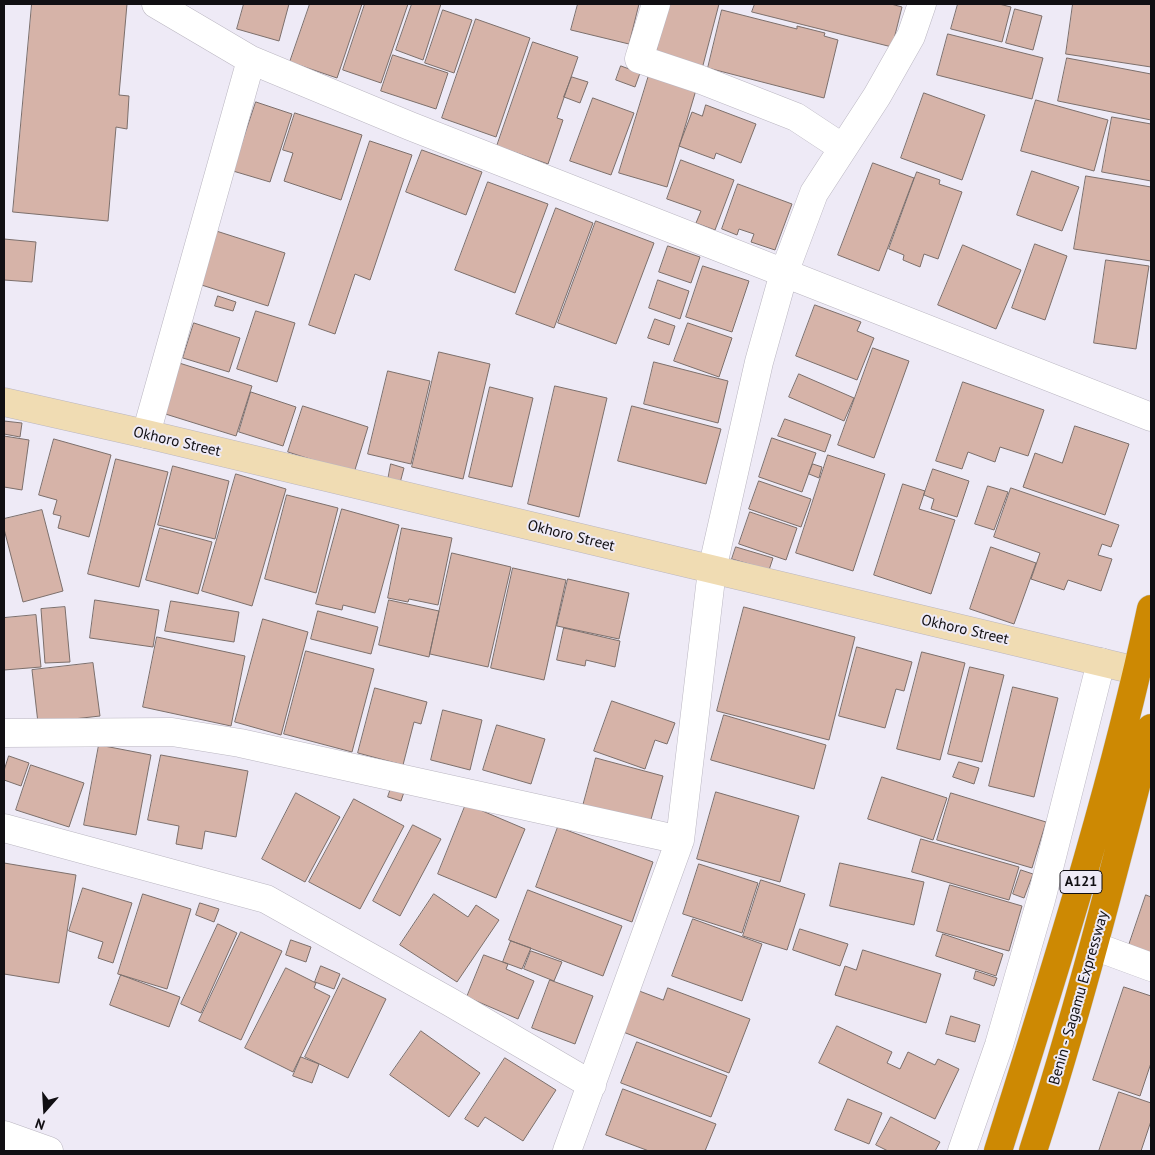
<!DOCTYPE html>
<style>
body{margin:0}
#map{position:relative;width:1155px;height:1155px;overflow:hidden;background:#eeeaf6;font-family:"PT Sans",sans-serif}
canvas{display:block}
.frame{position:absolute;inset:0;border:5px solid #110f13;pointer-events:none}
.north{position:absolute;left:20px;top:1085px;width:50px;height:50px;-webkit-text-stroke:4px #eeeaf6;paint-order:stroke;rotate:199deg;font-size:14px;font-weight:700;line-height:20px;text-align:center;color:#110f13}
.north::after{content:'';display:block;margin:auto;width:18px;height:22px;background:#110f13;clip-path:polygon(50% 0,100% 100%,50% 72%,0 100%)}
</style>
<div id="map">
<canvas width="1155" height="1155"></canvas>
<div class="frame"></div>
<div class="north">N</div>
</div>
<script>
const ctx = document.querySelector('canvas').getContext('2d');
ctx.lineJoin = 'round';
function fillPath(path, color) {
  ctx.fillStyle = color;
  ctx.fill(path, 'evenodd');
}
function trace(path, color, width, dash) {
  ctx.strokeStyle = color;
  ctx.lineWidth = width;
  ctx.lineCap = dash ? 'butt' : 'round';
  ctx.setLineDash(dash || []);
  ctx.stroke(path);
}
function write(font, color, halo, rows, align = 'center') {
  ctx.font = font + ' "PT Sans",sans-serif';
  ctx.lineWidth = 4;
  ctx.setLineDash([]);
  ctx.textBaseline = 'middle';
  ctx.strokeStyle = halo;
  ctx.fillStyle = color;
  for (const [text, x, y, turn = 0] of rows) {
    ctx.save();
    ctx.translate(x, y);
    ctx.rotate((+turn || 0) * Math.PI / 180);
    ctx.textAlign = isNaN(turn) ? turn : align;
    if (halo) ctx.strokeText(text, 0, 0);
    ctx.fillText(text, 0, 0);
    ctx.restore();
  }
}
const building = new Path2D(`
 M32,4H127L119,95L129,96L127,129L116,127L108,221L13,212Z
 M244,4H289L279,41L237,29Z
 M310,4H362L337,78L290,62Z
 M365,4H408L381,83L343,70Z
 M412,4H441L423,60L396,50Z
 M578,4H639L629,44L571,30Z
 M669,4H719L702,69L655,57Z
 M755,4H891L902,7L892,47L752,12Z
 M958,4H999L1011,7L1002,42L951,29Z
 M1073,4H1151V67L1066,54Z
 M1015,9L1042,16L1033,50L1006,43Z
 M443,10L472,20L454,73L425,63Z
 M722,10L797,29V26L825,33L824,36L838,40L824,98L708,68Z
 M476,19L530,38L496,137L442,118Z
 M948,34L1043,58L1032,99L937,75Z
 M533,42L578,57L557,118L563,120L548,164L497,146Z
 M393,55L448,73L436,109L381,91Z
 M1067,58L1151,74V120L1058,101Z
 M621,66L640,73L635,87L616,80Z
 M649,75L696,90L667,187L619,173Z
 M572,77L588,82L580,103L564,97Z
 M924,93L985,115L962,180L901,158Z
 M593,98L634,113L611,175L570,161Z
 M1036,100L1108,120L1094,171L1021,151Z
 M256,102L292,114L270,182L233,171Z
 M706,105L756,124L741,163L716,153L714,159L679,146L692,112L702,116Z
 M295,113L362,135L341,200L284,181L293,153L283,150Z
 M1112,117L1151,124V181L1102,172Z
 M370,141L412,155L370,280L355,274L335,334L309,325Z
 M422,150L482,172L466,215L406,192Z
 M681,160L734,180L715,230L696,223L701,211L667,199Z
 M873,163L914,178L879,271L838,255Z
 M1032,171L1079,187L1062,231L1017,215Z
 M917,172L940,180L939,184L962,192L938,259L924,254L920,267L903,260L904,255L889,249Z
 M1086,176L1151,187V261L1074,249Z
 M488,182L548,204L515,293L455,270Z
 M738,184L792,204L775,250L751,242L754,234L739,229L737,235L722,229Z
 M556,208L593,223L554,328L516,314Z
 M596,221L654,243L616,344L558,323Z
 M210,229L285,253L268,306L192,282Z
 M4,239L36,242L32,282L4,280Z
 M1035,244L1067,256L1045,320L1012,308Z
 M963,245L1021,270L996,329L938,305Z
 M668,246L700,257L691,283L659,272Z
 M1106,260L1149,266L1136,349L1094,343Z
 M703,266L749,281L732,332L686,317Z
 M658,280L689,291L680,319L649,308Z
 M218,296L236,302L233,311L215,306Z
 M815,305L861,322L857,331L874,338L857,380L796,356Z
 M256,311L295,323L277,382L237,369Z
 M655,319L675,326L669,345L648,338Z
 M194,323L240,338L229,372L183,358Z
 M688,323L732,338L719,377L674,361Z
 M873,348L909,361L874,458L838,445Z
 M439,352L490,364L463,479L412,467Z
 M176,362L252,386L236,436L159,412Z
 M654,362L728,381L718,423L644,404Z
 M388,371L430,381L411,464L368,454Z
 M799,374L854,398L844,421L789,397Z
 M963,382L1044,410L1028,456L1000,447L995,462L968,452L962,469L936,461Z
 M555,386L607,398L579,517L528,504Z
 M490,387L533,398L512,487L469,477Z
 M251,392L296,407L283,446L239,432Z
 M303,406L368,427L354,473L288,452Z
 M632,406L721,429L706,484L618,461Z
 M785,419L831,435L825,452L778,436Z
 M4,421L22,423L20,437L4,434Z
 M1075,426L1129,444L1105,515L1023,487L1035,453L1062,463Z
 M4,436L29,440L22,490L4,487Z
 M772,438L816,453L802,492L759,477Z
 M54,439L111,455L89,537L58,528L61,516L53,514L57,500L39,495Z
 M828,455L885,474L853,571L796,553Z
 M116,459L168,472L139,587L88,574Z
 M391,464L404,468L400,483L388,480Z
 M813,464L822,467L819,478L809,474Z
 M173,466L229,481L215,539L158,525Z
 M933,469L969,481L957,517L931,509L934,499L924,495Z
 M236,474L286,489L252,606L202,591Z
 M759,481L811,499L801,527L749,509Z
 M903,484L925,491L919,509L955,520L931,594L874,575Z
 M988,486L1008,492L994,530L975,524Z
 M1011,488L1119,525L1111,547L1102,544L1098,555L1112,559L1101,591L1068,580L1064,590L1031,579L1040,553L994,537Z
 M287,495L338,508L316,593L265,579Z
 M342,509L399,525L375,613L343,605L342,610L316,604Z
 M42,510L63,591L23,602L4,529V519Z
 M750,512L797,528L786,560L739,544Z
 M160,528L212,542L198,594L146,580Z
 M402,528L452,538L438,605L409,599L408,602L388,598Z
 M736,547L773,558L769,570L732,559Z
 M991,547L1036,563L1014,624L970,609Z
 M452,553L511,567L488,667L430,654Z
 M513,568L566,580L544,680L491,668Z
 M568,579L629,593L619,639L557,626Z
 M95,600L159,610L153,647L90,638Z
 M389,600L439,611L429,657L379,645Z
 M171,601L239,612L234,642L165,631Z
 M65,607L70,662L45,663L41,609Z
 M744,607L855,637L829,740L717,711Z
 M318,611L378,627L371,654L311,639Z
 M36,615L41,667L4,670V618Z
 M263,619L308,632L281,735L235,722Z
 M564,628L620,641L615,667L586,660L585,666L557,660Z
 M157,637L245,656L231,726L143,707Z
 M857,647L912,662L904,691L896,689L885,728L839,716Z
 M306,651L374,669L352,752L284,734Z
 M922,652L965,663L940,760L897,749Z
 M93,663L100,716L38,723L32,670Z
 M970,667L1004,675L982,762L948,754Z
 M1013,687L1058,698L1034,797L989,786Z
 M375,688L427,702L421,724L414,722L403,765L358,753Z
 M612,701L675,723L667,744L655,740L645,769L594,751Z
 M443,710L482,720L470,770L431,760Z
 M724,715L826,745L814,789L711,760Z
 M497,725L545,739L531,784L483,770Z
 M99,745L151,755L136,835L84,825Z
 M161,755L248,771L236,837L205,831L202,849L176,844L179,826L148,820Z
 M9,756L29,763L21,786L4,780V771Z
 M596,758L663,776L650,823L583,806Z
 M959,762L979,768L974,784L953,777Z
 M31,765L84,783L69,827L16,810Z
 M882,777L947,798L933,840L868,819Z
 M392,785L405,789L401,801L388,797Z
 M716,792L799,816L780,882L697,859Z
 M296,793L340,817L305,882L262,859Z
 M951,793L1046,822L1032,868L937,840Z
 M354,799L404,826L360,909L309,882Z
 M466,804L525,829L496,898L438,874Z
 M413,825L441,839L400,916L373,901Z
 M558,827L653,862L632,922L536,887Z
 M921,839L1019,867L1009,900L912,872Z
 M4,863L76,875L59,983L4,974Z
 M840,863L924,882L914,925L830,906Z
 M699,864L758,883L742,933L683,914Z
 M1021,870L1033,874L1024,898L1013,894Z
 M761,880L805,894L787,950L743,936Z
 M950,885L1022,906L1009,951L937,931Z
 M83,888L132,903L113,963L98,958L103,942L69,931Z
 M528,890L622,926L603,976L509,940Z
 M143,894L191,909L167,989L118,974Z
 M434,894L468,917L476,905L499,920L457,982L400,945Z
 M1146,895L1151,897V959L1127,951Z
 M200,903L219,909L214,922L196,915Z
 M693,919L762,944L742,1001L672,976Z
 M218,924L237,933L201,1013L181,1004Z
 M800,929L848,944L840,966L793,950Z
 M241,932L282,951L241,1040L199,1021Z
 M943,934L1003,954L996,976L936,956Z
 M291,940L311,947L306,962L286,955Z
 M511,941L531,948L522,969L503,962Z
 M863,950L941,974L926,1023L835,995L845,966L856,970Z
 M531,951L562,962L554,981L524,969Z
 M484,955L508,964L506,969L534,981L518,1019L467,997Z
 M321,966L340,974L334,989L315,982Z
 M286,968L316,983L314,988L330,996L293,1072L245,1048Z
 M976,971L997,978L994,986L974,979Z
 M121,975L180,997L169,1027L110,1005Z
 M343,978L386,999L348,1078L305,1057Z
 M550,980L593,996L575,1044L532,1028Z
 M1124,987L1151,996V1063L1140,1096L1093,1080Z
 M668,988L750,1019L729,1073L618,1030L634,989L663,1000Z
 M951,1016L980,1025L975,1042L946,1034Z
 M837,1026L892,1052L887,1063L900,1069L908,1052L935,1065L938,1059L959,1069L935,1119L819,1063Z
 M421,1031L480,1073L449,1117L390,1075Z
 M637,1042L727,1076L711,1117L621,1083Z
 M301,1057L319,1064L312,1083L293,1076Z
 M505,1058L556,1090L523,1141L485,1117L478,1127L465,1119Z
 M623,1089L716,1124L705,1151H649L606,1135Z
 M1119,1092L1151,1103V1121L1141,1151H1099Z
 M848,1099L882,1113L869,1144L835,1130Z
 M891,1117L940,1142L935,1151H888L876,1145Z`);
const street = new Path2D(`
 M156,4L251,60L410,126L1151,417
 M656,4L639,59L699,79L796,117L843,148
 M146,434L251,60
 M4,733L172,732L240,743L680,840
 M4,828L266,899L450,1002L592,1085
 M1094,946L1151,967
 M4,1135L49,1151
 M567,1151L680,840L712,570L759,362L784,273L814,193L877,96L911,36L922,4
 M962,1151L999,1045L1041,900L1101,662`);
const secondary = new Path2D(`
 M4,402L146,434L1138,671`);
const highway = new Path2D(`
 M998,1151C1054,972 1112,793 1151,609
 M1033,1151C1078,1012 1114,870 1151,728`);
const shields = [
 [1081,882,42]
];
const shieldNames = [
 ["A121",1081,882]
];
const streetNames = [
 ["Okhoro Street",177,442,13],
 ["Okhoro Street",571,536,14],
 ["Okhoro Street",965,630,13],
 ["Benin - Sagamu Expressway",1079,998,-74]
];
fillPath(building, '#d6b3a8');
trace(building, '#7c6f6b', 1);
trace(street, '#bab6c1', 29);
trace(secondary, '#bab6c1', 29);
trace(highway, '#cbcacb', 29);
trace(street, '#fff', 28);
trace(secondary, '#f0dcb3', 28);
trace(highway, '#cd8903', 28);
for (const [x, y, w] of shields) {
  const box = new Path2D();
  box.roundRect(x - w / 2, y - 11.5, w, 23, 4);
  ctx.fillStyle = '#eeeaf6';
  ctx.fill(box);
  trace(box, '#110f13', 1);
}
write('bold 14px', '#110f13', null, shieldNames);
write('15px', '#110f13', '#eeeaf6', streetNames);
</script>
